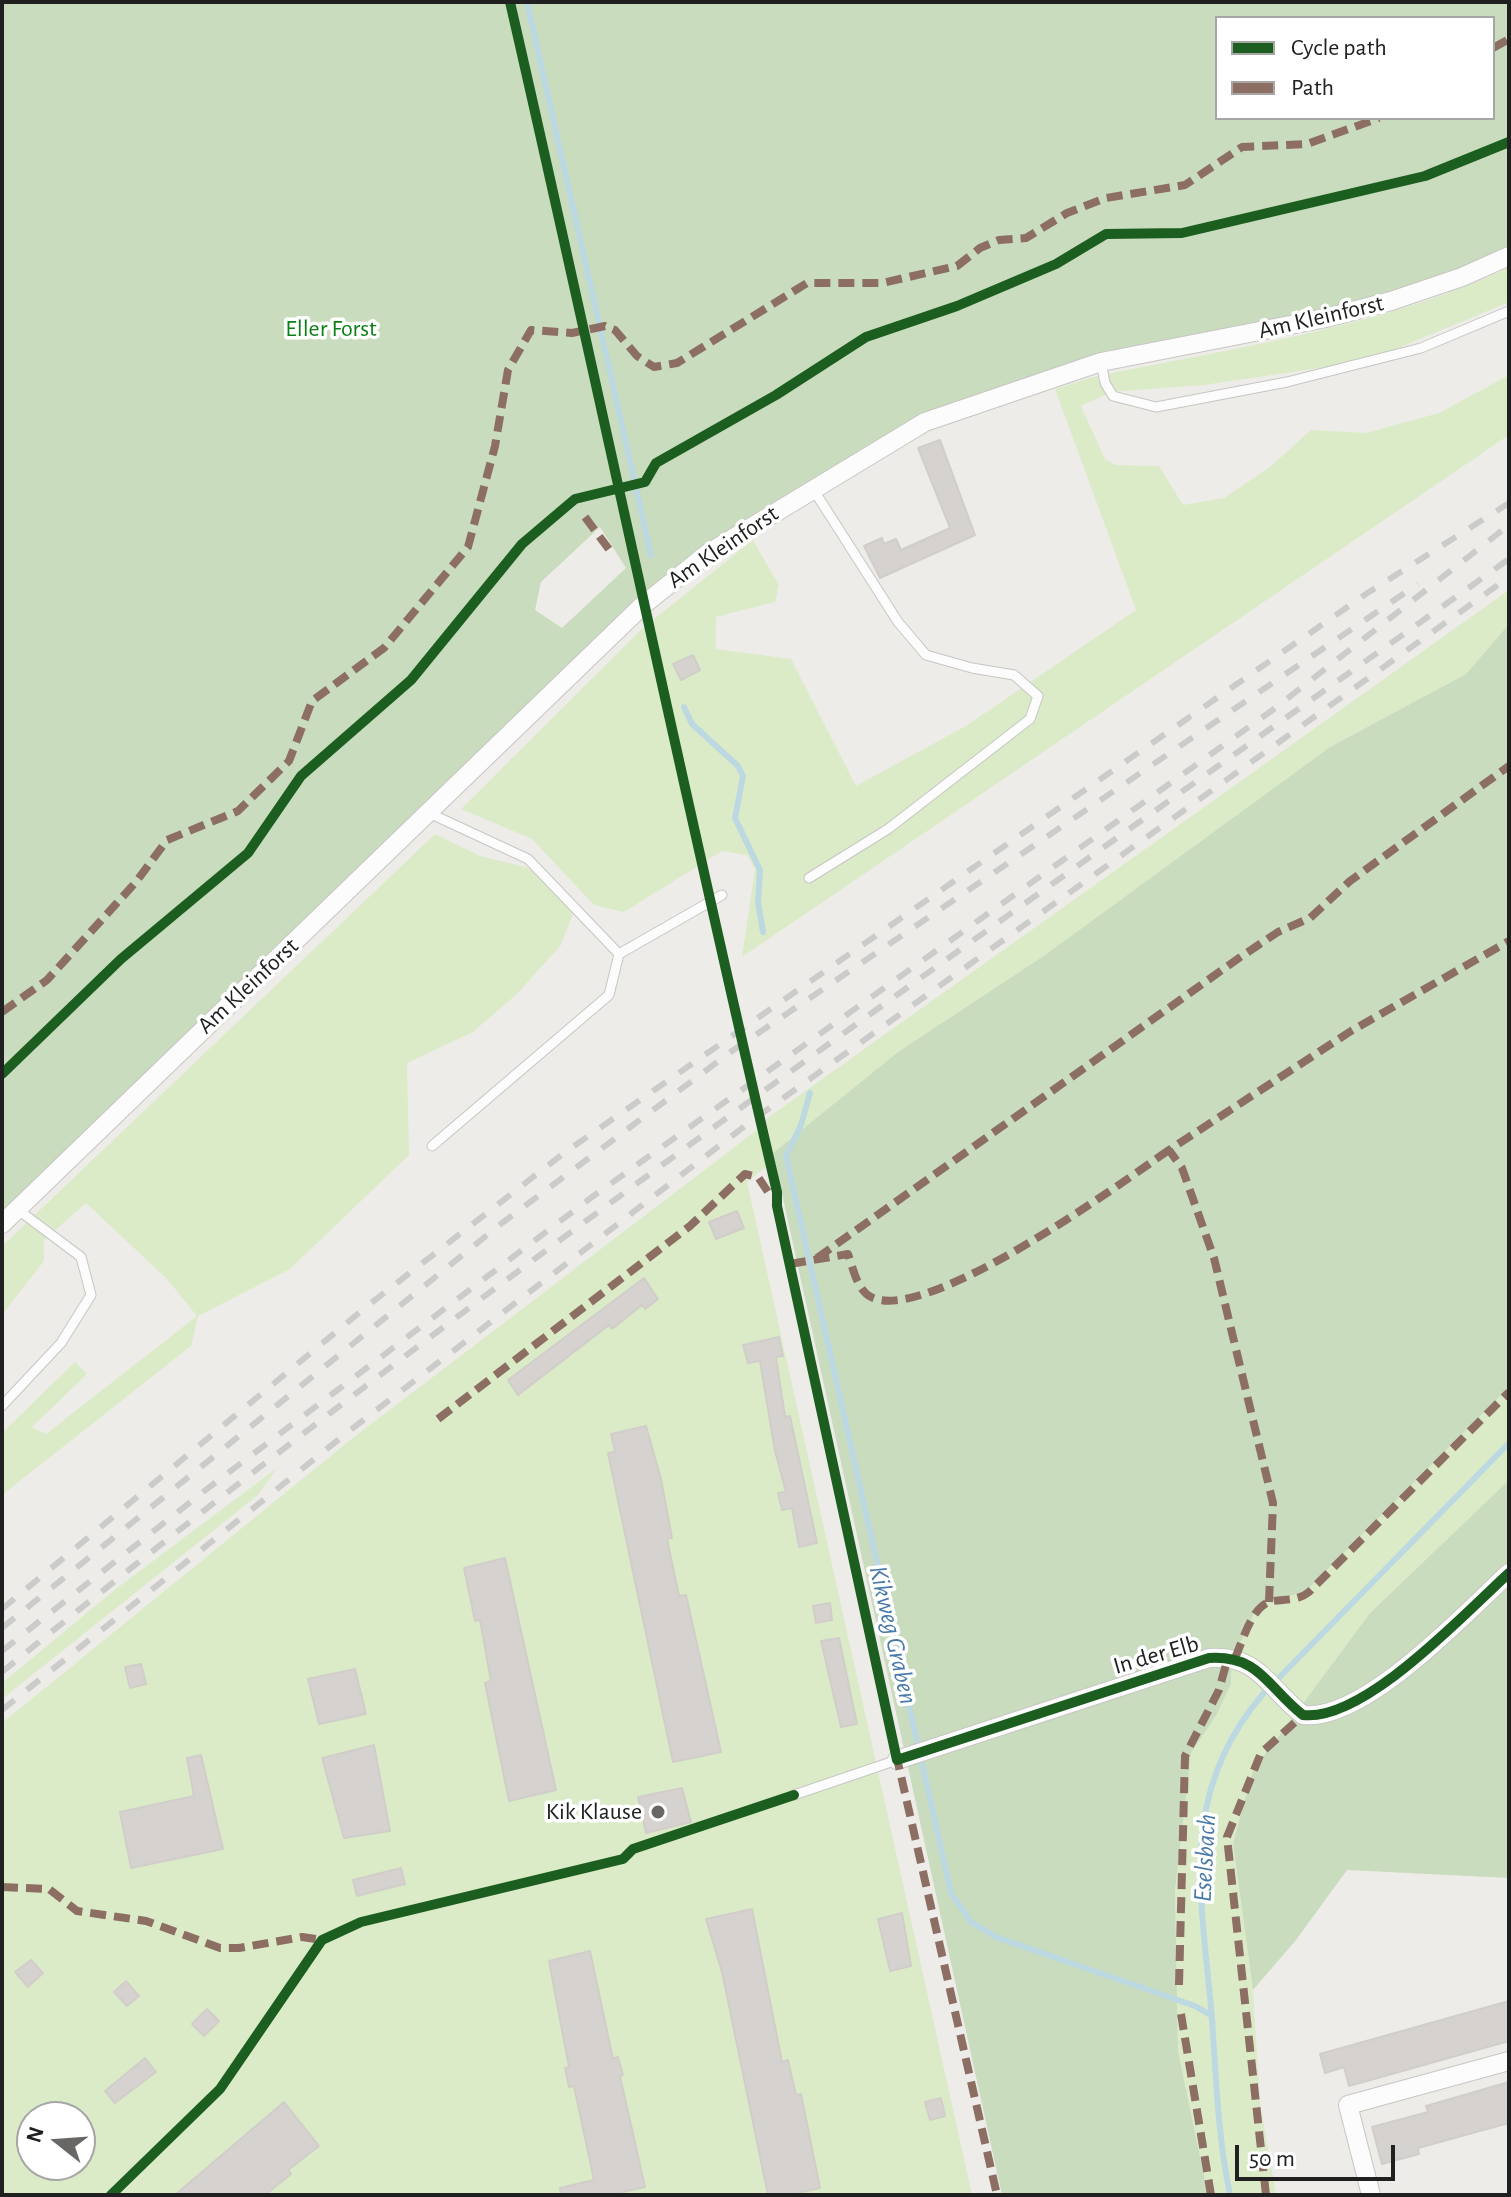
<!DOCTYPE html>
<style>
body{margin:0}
#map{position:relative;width:1511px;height:2197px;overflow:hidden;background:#eeece8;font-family:"Alegreya Sans",sans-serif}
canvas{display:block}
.frame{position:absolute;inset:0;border:4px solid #202020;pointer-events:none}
.legend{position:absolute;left:1215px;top:16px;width:280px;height:104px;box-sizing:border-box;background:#fff;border:2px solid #a6a6a6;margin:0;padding:10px 14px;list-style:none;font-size:24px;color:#202020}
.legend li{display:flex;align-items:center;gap:16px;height:40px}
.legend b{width:40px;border:2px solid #a6a6a6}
.north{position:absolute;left:16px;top:2101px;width:80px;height:80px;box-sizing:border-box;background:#fff;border:2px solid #a6a6a6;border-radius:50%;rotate:287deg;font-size:22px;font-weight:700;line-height:32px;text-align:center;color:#202020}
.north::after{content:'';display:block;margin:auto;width:28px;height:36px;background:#686766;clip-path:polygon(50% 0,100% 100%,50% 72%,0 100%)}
.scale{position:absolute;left:1235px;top:2145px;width:160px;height:36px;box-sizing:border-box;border:4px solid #202020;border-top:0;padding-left:10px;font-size:24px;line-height:28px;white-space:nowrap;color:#202020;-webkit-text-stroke:6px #fff;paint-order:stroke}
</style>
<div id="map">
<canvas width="1511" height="2197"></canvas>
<div class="frame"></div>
<ul class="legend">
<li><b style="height:10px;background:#1b5e20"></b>Cycle path</li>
<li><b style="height:10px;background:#8d6e63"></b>Path</li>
</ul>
<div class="north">N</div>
<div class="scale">50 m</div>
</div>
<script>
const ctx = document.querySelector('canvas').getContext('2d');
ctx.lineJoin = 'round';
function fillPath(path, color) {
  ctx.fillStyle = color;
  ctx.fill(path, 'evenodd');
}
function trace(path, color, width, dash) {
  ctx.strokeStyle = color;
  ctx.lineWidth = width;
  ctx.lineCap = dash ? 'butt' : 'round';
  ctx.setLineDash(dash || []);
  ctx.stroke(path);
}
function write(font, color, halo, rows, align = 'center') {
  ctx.font = font + ' "Alegreya Sans",sans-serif';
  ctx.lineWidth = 7;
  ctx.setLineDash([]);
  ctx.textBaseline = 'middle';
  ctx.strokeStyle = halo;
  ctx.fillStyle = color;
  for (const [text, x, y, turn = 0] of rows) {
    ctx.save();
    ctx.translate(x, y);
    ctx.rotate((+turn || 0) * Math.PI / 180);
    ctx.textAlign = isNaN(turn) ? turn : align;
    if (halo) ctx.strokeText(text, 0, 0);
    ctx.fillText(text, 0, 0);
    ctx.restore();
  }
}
const grass = new Path2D(`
 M1509,267V302L1367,361L1204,385L1111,392L1081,406L1105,459L1116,465L1159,466L1183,505L1224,498L1270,467L1311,430L1366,433L1439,413L1509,375V435L742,957L755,869L747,855L722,851L624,912L594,905L532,839L461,809L644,627L753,540L779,585L775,602L716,617V649L791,659L856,786L966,726L1136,610L1055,389L1093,377C1227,349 1386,327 1509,267Z
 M1509,590V624L1466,674L1330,747L1045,955L898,1052L773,1153L766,1119Z
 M435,834L480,856L529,868L574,911L561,945L518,993L473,1032L407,1063L409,1155L290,1269L198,1316L191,1346L2,1495V1433L75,1362L87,1374L32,1427L46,1434L197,1316L167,1279L86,1203L44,1240V1261L2,1315V1246Z
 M757,1130L768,1165L747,1182L972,2195H2V1723L354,1437ZM32,2117H80V2165H32Z
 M1509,1387V1480L1370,1613L1253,1770L1233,1843L1253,1990L1260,2102L1276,2195H1208L1178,2051L1175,1890L1191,1753L1217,1714L1231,1684V1663L1257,1607C1271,1597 1290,1598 1306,1591Z
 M277,1468L258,1495L2,1699V1683L117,1588Z`);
const forest = new Path2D(`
 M2,2H1509V252L1462,273L925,415L704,549L2,1218ZM1217,18H1493V118H1217ZM600,527L626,568L562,628L535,610L541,582Z
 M1509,624V1387L1306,1591C1290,1598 1271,1597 1257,1607L1231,1663V1684L1217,1714L1191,1753L1175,1890L1178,2051L1208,2195H1002L773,1153L898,1052L1045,955L1330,747L1466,674Z
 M1509,1480V1569L1353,1704L1301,1706L1370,1613Z
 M1509,1578V1878L1347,1870L1296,1940L1253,1990L1233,1843L1253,1770L1292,1718H1322L1356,1708Z`);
const stream = new Path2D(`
 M527,2L651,555
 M684,707L692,724L738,766L743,776L735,818L760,870L758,902L763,932
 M810,1093L801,1125L786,1156L951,1893L971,1922L996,1937L1195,2006L1212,2016
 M1230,2195C1218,2137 1216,2078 1212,2019C1202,1898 1176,1795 1263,1694L1509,1443`);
const building = new Path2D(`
 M940,440L975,535L880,578L864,546L882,538L884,544L896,539L901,550L950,528L918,448Z
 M693,655L700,670L681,680L673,664Z
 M737,1211L744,1228L716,1239L709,1222Z
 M644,1278L658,1299L645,1309L642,1305L612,1329L609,1325L518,1395L508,1380Z
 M779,1337L783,1356L776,1357L785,1417L790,1416L817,1543L799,1547L792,1508L782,1510L778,1493L786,1492L775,1451L760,1361L748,1363L743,1345Z
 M646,1426L661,1479L672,1538L667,1539L679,1596L686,1595L721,1752L673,1762L608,1453L615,1452L611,1434Z
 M505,1558L556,1790L509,1801L485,1683L491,1681L480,1620L475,1621L464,1568Z
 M830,1603L832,1620L816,1623L813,1606Z
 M839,1638L857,1724L841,1727L821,1641Z
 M141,1664L146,1684L130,1688L125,1667Z
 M355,1669L366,1714L319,1724L308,1679Z
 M374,1745L390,1831L344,1838L322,1758Z
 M201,1755L223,1849L131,1868L120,1812L194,1796L187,1758Z
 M682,1788L691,1822L646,1833L638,1797Z
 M401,1868L405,1884L357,1896L353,1880Z
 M752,1909L782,2062L788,2060L796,2095L801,2094L820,2188L789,2195H768L722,1972L706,1919Z
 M902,1913L911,1966L890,1971L878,1919Z
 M590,1951L613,2059L618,2057L623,2075L620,2076L645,2187L610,2195H561L560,2188L594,2180L574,2086L569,2087L565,2068L569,2067L549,1961Z
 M31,1960L43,1973L28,1987L15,1972Z
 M126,1981L139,1996L127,2006L114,1992Z
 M1509,2001V2041L1349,2086L1344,2067L1325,2073L1320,2054Z
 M207,2009L219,2021L204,2036L192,2024Z
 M145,2058L156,2072L115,2103L105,2091Z
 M1509,2082V2123L1418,2148L1419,2154L1382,2164L1372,2127L1428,2112L1426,2106Z
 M941,2098L945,2116L930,2120L925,2102Z
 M284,2102L319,2146L288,2170L291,2174L265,2195H175Z`);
const service = new Path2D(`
 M1101,362L1105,383L1113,396L1156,407L1287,382L1421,348L1509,311
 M429,813L528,859L619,954L722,895
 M809,878L888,829L1030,719L1038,696L1014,675L972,668L926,655L898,622L813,489
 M432,1146L609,995L619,954
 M2,1406L61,1343L91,1295L81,1257L17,1209
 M794,1795L897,1760`);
const minor = new Path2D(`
 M2,1224L642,606L707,554L925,422L1101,362L1326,318L1391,301L1462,277L1509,256
 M897,1760L1209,1658C1260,1655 1267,1687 1303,1715C1364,1722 1464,1614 1509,1573
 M1371,2195L1348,2105L1509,2061`);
const rail = new Path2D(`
 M2,1609L366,1307L564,1153L1366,594L1509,503
 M2,1628L502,1223L732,1051L1418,584
 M2,1651L203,1492L592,1197L1274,709L1509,525
 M2,1672C486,1277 1001,922 1509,559
 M2,1710L348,1432L750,1122L1509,577`);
const quiet = new Path2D(`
 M1493,48L1509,39
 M585,517L611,552
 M2,1012L47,980L136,882L167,840L238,811L289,761L312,701L384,648L468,547L495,446L508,370L531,330L572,333L605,326L615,330L637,356L654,367L677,363L807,283H882L957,266L980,248L999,240L1026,238L1067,213L1106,198L1185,185L1242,147L1307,144L1379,118
 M817,1258L1239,958L1278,932L1310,918L1350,881L1509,766
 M790,1264L848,1254C853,1268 857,1290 871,1297C926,1325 1120,1184 1169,1150
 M438,1419L690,1226L745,1174L758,1177L772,1198
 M1269,1602L1273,1503L1214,1258L1182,1168L1169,1150L1351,1031L1509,941
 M1235,1658C1243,1641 1252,1604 1273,1601C1286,1599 1298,1601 1309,1592L1509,1392
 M896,1754L997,2195
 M2,1887L49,1889L77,1911L146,1921L220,1948H239L302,1937L322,1940
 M1179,1985L1185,1756L1219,1690L1228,1657
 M1181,2014L1211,2195
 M1266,2195L1227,1837L1261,1753L1303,1715`);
const cycleway = new Path2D(`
 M510,2C601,398 684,796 777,1192V1206L897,1760L1209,1658C1260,1655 1267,1687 1303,1715C1364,1722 1464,1614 1509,1573
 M2,1074L121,959L248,853L301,776L411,680L522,544L575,499L645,482L656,463L776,395L866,337L957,306L1056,264L1106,234L1182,233L1425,176L1509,142
 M111,2195L220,2089L322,1940L361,1922L623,1859L633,1849L794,1795`);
const markers = [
 [658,1812,8,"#686766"]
];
const streetNames = [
 ["Am Kleinforst",1321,317,-13],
 ["Am Kleinforst",723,547,-34],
 ["Am Kleinforst",248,986,-43],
 ["In der Elb",1156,1655,-16]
];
const parkNames = [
 ["Eller Forst",331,329]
];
const poiNames = [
 ["Kik Klause",642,1812]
];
const waterNames = [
 ["Kikweg Graben",893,1635,77],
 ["Eselsbach",1205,1858,-87]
];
fillPath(grass, '#dbebc8');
fillPath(forest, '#c9dcbe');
trace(stream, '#bcd9e1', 6);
fillPath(building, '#d5d2cf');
trace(building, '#d1ceca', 2);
trace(service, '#c7c6c4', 11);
trace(minor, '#c7c6c4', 20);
trace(service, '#fcfcfc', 9);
trace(minor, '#fcfcfc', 18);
trace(rail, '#cbcbca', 6, [16, 16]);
trace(quiet, '#8d6e63', 8, [16, 8]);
trace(cycleway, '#1b5e20', 10);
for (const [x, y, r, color] of markers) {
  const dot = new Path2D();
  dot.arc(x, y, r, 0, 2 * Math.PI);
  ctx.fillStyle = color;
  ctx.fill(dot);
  trace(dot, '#fff', 3);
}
write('24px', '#202020', '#fff', streetNames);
write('24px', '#0c8016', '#fff', parkNames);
write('24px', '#202020', '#fff', poiNames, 'right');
write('italic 26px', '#4979a8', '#fff', waterNames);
</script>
